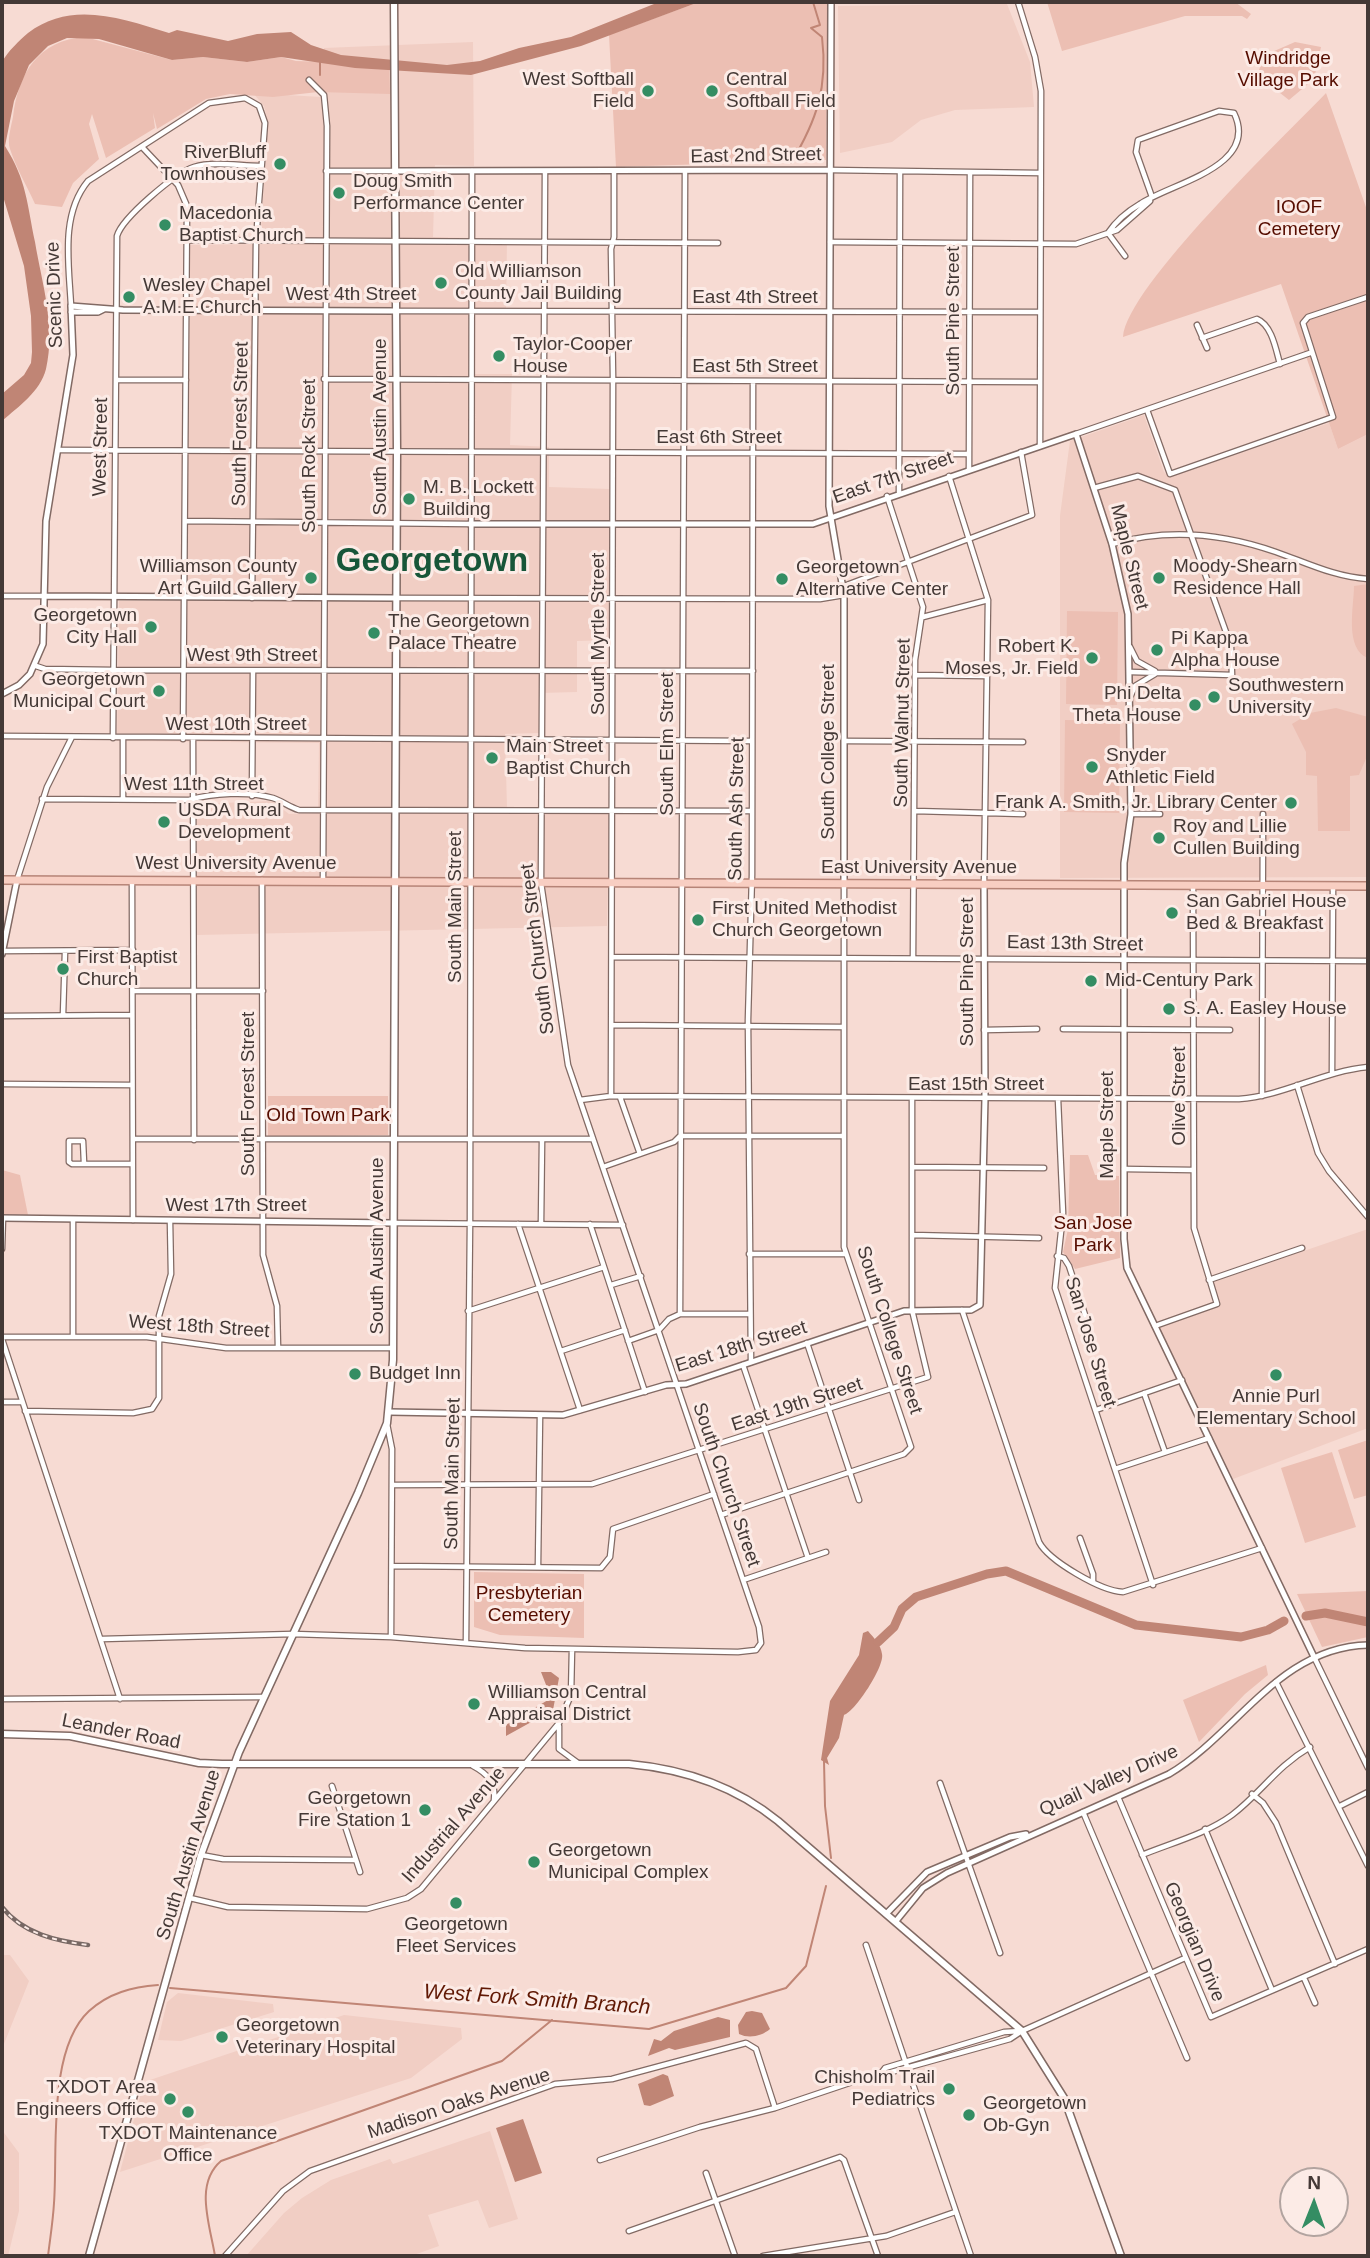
<!DOCTYPE html>
<style>
body{margin:0}
#map{position:relative;width:1370px;height:2258px;overflow:hidden;background:#f7dbd3;font-family:Helvetica,sans-serif}
canvas{display:block}
.frame{position:absolute;inset:0;border:4px solid #443936;pointer-events:none}
.north{position:absolute;left:1279px;top:2167px;width:70px;height:70px;box-sizing:border-box;background:#fcebe6;border:2px solid #b2a4a0;border-radius:50%;rotate:1deg;font-size:19px;font-weight:700;line-height:28px;text-align:center;color:#443936}
.north::after{content:'';display:block;margin:auto;width:24px;height:32px;background:#348d63;clip-path:polygon(50% 0,100% 100%,50% 72%,0 100%)}
</style>
<div id="map">
<canvas width="1370" height="2258"></canvas>
<div class="frame"></div>
<div class="north">N</div>
</div>
<script>
const ctx = document.querySelector('canvas').getContext('2d');
ctx.lineJoin = 'round';
function fillPath(path, color) {
  ctx.fillStyle = color;
  ctx.fill(path, 'evenodd');
}
function trace(path, color, width, dash) {
  ctx.strokeStyle = color;
  ctx.lineWidth = width;
  ctx.lineCap = dash ? 'butt' : 'round';
  ctx.setLineDash(dash || []);
  ctx.stroke(path);
}
function write(font, color, halo, rows, align = 'center') {
  ctx.font = font + ' Helvetica,sans-serif';
  ctx.lineWidth = 6;
  ctx.setLineDash([]);
  ctx.textBaseline = 'middle';
  ctx.strokeStyle = halo;
  ctx.fillStyle = color;
  for (const [text, x, y, turn = 0] of rows) {
    ctx.save();
    ctx.translate(x, y);
    ctx.rotate((+turn || 0) * Math.PI / 180);
    ctx.textAlign = isNaN(turn) ? turn : align;
    if (halo) ctx.strokeText(text, 0, 0);
    ctx.fillText(text, 0, 0);
    ctx.restore();
  }
}
const built = new Path2D(`
 M1007,4L1030,62L1034,107L955,110L921,120L892,142L840,153L838,6Z
 M473,42L474,166L435,165L433,237L507,239L506,313H470L468,374H512L510,445L549,447V487L609,489L610,640L577,641V692L540,693L539,733L505,734L507,808L610,807L607,926L197,935V804L272,801L289,814L318,813L319,743L117,741L119,601H187L190,245L260,244L268,122L264,106L253,93L321,97L324,48Z
 M1144,415L1164,472L1170,477L1329,423L1338,449L1368,434V877L1060,878V516L1070,441Z
 M1368,1229V1428L1233,1479L1157,1322L1218,1300L1213,1282Z
 M2,1955H10L29,1981L2,2049Z
 M178,1993L273,2004L274,2012L181,2041L158,2040L167,2002Z
 M344,2015L461,2028L462,2039L411,2078L120,2172L144,2082Z
 M2,2130L19,2153V2211L8,2256H2Z
 M490,2131L518,2219L489,2228L478,2200L428,2215L439,2246L411,2256H246L284,2213L302,2198L331,2180L390,2159L393,2164Z`);
const green = new Path2D(`
 M699,2H828L826,160L616,167L609,35Z
 M1047,2H1235L1251,14L1247,19L1242,16H1185L1062,51Z
 M85,37L172,60L203,57L247,62L281,57L296,61L389,64L390,94L318,92L273,97L230,94L206,99L157,129L153,113L155,128L106,158L92,114L89,124L99,159L73,183L62,207L35,204C27,186 16,168 10,149C7,140 11,127 13,117C18,74 38,40 85,37Z
 M1295,42L1321,47L1314,79L1289,100L1257,75L1265,55Z
 M1326,93L1368,213V434L1338,449L1281,284L1123,337C1127,286 1284,137 1326,93Z
 M1368,584V658C1344,649 1354,606 1354,586Z
 M1067,611L1118,612L1117,705L1066,704Z
 M1336,708L1368,717V754L1359,775L1350,776V831H1318L1317,776L1306,775V752L1292,724L1310,713Z
 M1065,720L1120,721L1119,813L1064,812Z
 M268,1096H388V1135L268,1137Z
 M1070,1155H1088L1095,1175L1119,1176L1120,1258L1075,1269L1063,1252L1068,1229Z
 M2,1170L20,1175L28,1215L2,1214Z
 M1368,1440V1495L1354,1499L1338,1450Z
 M1332,1452L1356,1527L1305,1543L1281,1468Z
 M474,1572L584,1574V1638L500,1635L474,1627Z
 M1368,1591V1637L1322,1647L1297,1594Z
 M1266,1665L1268,1675L1245,1694L1199,1742L1183,1700Z`);
const water = new Path2D(`
 M659,2H699L581,46L471,75L355,68L281,57L247,62L203,57L172,60L99,39L67,38L48,46L29,65L14,101L5,146C27,181 27,204 35,242C42,284 56,326 46,369C40,392 19,406 2,421V394L24,375L31,363L32,352L31,316L24,266L2,193V62C8,51 19,41 28,33C71,0 121,18 169,33L177,30L228,41L257,34L291,32L311,45L341,55L447,65L480,61L519,48L571,37Z
 M868,1631C874,1638 881,1645 882,1654C885,1666 855,1712 844,1715L839,1738L827,1758L829,1765L821,1760L830,1701L859,1655L863,1633Z
 M541,1672H551L559,1678L553,1710L506,1736V1725L548,1700L550,1695Z
 M752,2011L762,2013L770,2029C762,2036 749,2039 739,2034L738,2025L746,2012Z
 M718,2017L730,2020V2037L675,2050L669,2048L648,2056L654,2039L661,2041L674,2031Z
 M663,2074L668,2076L674,2096L650,2106L644,2105L638,2084Z
 M523,2119L542,2173L515,2182L496,2128Z`);
const stream = new Path2D(`
 M320,75V62
 M791,163C817,120 828,87 822,37L811,28L820,25L813,2
 M824,1761L825,1806L831,1858
 M170,1988L649,2029L786,1988L806,1966L826,1886
 M48,2256C50,2239 53,2221 54,2203C58,2150 47,2050 89,2011C109,1993 132,1987 158,1985
 M215,2256C210,2225 194,2184 221,2161L502,2061L552,2020`);
const river = new Path2D(`
 M1306,1616L1325,1613L1368,1622
 M878,1642L894,1627L902,1609L916,1597L987,1574L1006,1571L1136,1625L1241,1637L1268,1630L1284,1621`);
const minor = new Path2D(`
 M1018,2L1035,57L1041,91L1040,446
 M309,80L324,95L327,126L323,880
 M143,148L178,185L187,206L183,739
 M830,170L1040,173
 M326,171H395
 M1108,233C1116,221 1128,211 1140,204C1171,183 1260,167 1234,113L1219,111L1138,140L1136,152L1152,197
 M1108,233L1125,256
 M187,240L718,243
 M830,242L1076,244L1117,230L1150,201
 M71,306C69,264 60,215 88,181L209,103L245,98L259,106L265,123L256,240L252,598
 M397,311L1039,312
 M1197,325L1207,348
 M1202,338L1257,319C1272,325 1276,350 1280,364
 M324,379L1039,382
 M116,380H186
 M1147,410L1170,474L1333,417L1303,323L1308,317L1368,297
 M1076,434L1310,353
 M58,450L968,454
 M969,469L970,172
 M949,476L988,600L984,884
 M1094,488L1138,476L1175,490L1231,646L1232,675L1131,672
 M899,492L900,171
 M887,496L923,607L915,660L913,958
 M185,521L470,524
 M1112,544C1167,528 1222,533 1276,552C1307,563 1335,577 1368,579
 M844,586L1032,515L1021,452
 M2,596H44
 M396,598L820,599L844,595
 M923,617L988,600
 M1130,647L1137,661L1155,671
 M36,666L45,669L114,670L753,671
 M915,675L985,676
 M1131,695L1135,686L1155,674
 M2,736L752,741
 M113,738L117,236C122,218 175,173 194,167C214,161 240,166 260,166
 M193,739L194,1140
 M845,741L1023,742
 M252,796L253,671
 M42,799L189,800C212,793 249,791 273,798C282,801 289,807 299,810L752,811
 M123,799V738
 M915,811L1023,814
 M1131,814H1160
 M17,880L47,787L72,737
 M132,880L133,1220
 M262,880L263,1255L277,1306L278,1348
 M2,951L133,950
 M613,957L1368,961
 M133,991H263
 M63,1015L65,952
 M2,1016L132,1015
 M612,1025L844,1027
 M1063,1029L1230,1030
 M984,1030L1037,1029
 M1332,1072L1333,886
 M2,1084L132,1085
 M1297,1085L1318,1153L1329,1171L1368,1217
 M611,1096L613,377L611,249L614,237V173
 M1262,1096L1263,814
 M620,1097L640,1154
 M1058,1099L1063,1213L1055,1288L1153,1585
 M580,1100L611,1096L1239,1099C1284,1096 1323,1071 1368,1067
 M133,1139H593
 M84,1163L83,1141H69V1162L72,1164H132
 M603,1167L674,1142L680,1136H843
 M912,1167L1044,1168
 M1124,1169L1193,1170
 M73,1220V1336
 M394,1223L623,1225
 M518,1224L580,1410
 M541,1224L542,1141
 M590,1224L645,1392
 M912,1235L1039,1238
 M2,1249L3,1218
 M749,1254H845
 M1057,1256L1064,1258L1069,1266L1088,1324
 M1209,1280L1302,1248
 M611,1285L641,1276
 M962,1310L1039,1542C1049,1561 1101,1591 1123,1592L1262,1548
 M468,1311L604,1267
 M680,1314L685,173
 M1155,1326L1217,1304L1194,1228L1193,885
 M2,1337H147L226,1348H393
 M2,1339L120,1699
 M628,1341L659,1330L669,1319L680,1314H750
 M807,1343L859,1500
 M561,1351L625,1330
 M751,1362L748,1020L752,875L753,381
 M743,1365L808,1558
 M1144,1393L1165,1452
 M2,1402H21
 M1096,1410L1182,1380
 M25,1411L133,1413L152,1409L159,1398V1316L171,1274L170,1221
 M387,1424L392,1449L391,1637
 M1115,1469L1209,1438
 M392,1485L592,1484L928,1377L912,1310V1100
 M721,1515L904,1454L911,1447L844,1247V883
 M1080,1538L1093,1574V1581
 M392,1566L601,1568L610,1557L613,1529L714,1494
 M538,1566L540,1415
 M743,1580L826,1552
 M102,1639L293,1634L391,1637L525,1648L738,1652L756,1650L761,1643L759,1627L568,1065L541,883L545,173
 M466,1642L470,1223L472,171
 M1315,1659L1368,1768
 M1276,1682L1368,1866
 M2,1699L264,1697
 M559,1726V1749L578,1763
 M473,1766C488,1774 496,1783 494,1800
 M940,1783L1000,1953
 M332,1786L360,1872
 M1252,1794L1263,1803L1276,1823L1335,1964
 M1118,1797L1211,2017L1368,1949
 M1340,1806L1368,1792
 M1083,1812L1187,2058
 M1205,1829L1272,1990
 M201,1855L223,1859L356,1860
 M1142,1855C1171,1843 1206,1834 1232,1815C1261,1793 1276,1767 1310,1747
 M190,1898L228,1907L367,1909L407,1898L421,1889L559,1723L571,1695L572,1649
 M866,1945L971,2256
 M1304,1978L1315,2003
 M882,2072L888,2073L1010,2039L1022,2031L1185,1958
 M600,2160L700,2127L775,2108L882,2072L885,2068L1004,2032L1021,2031
 M706,2173L735,2256
 M629,2231L840,2157L844,2160L878,2256
 M225,2256L283,2191L310,2171L555,2084L612,2079L746,2043L756,2049L775,2108
 M763,2256L886,2236L955,2212`);
const tertiary = new Path2D(`
 M831,2L829,506L844,595V883
 M396,171L830,170
 M71,312H98L104,309
 M470,524H813L1076,434L1112,544L1128,614L1131,814L1124,863V1239L1127,1268L1315,1659
 M44,596L396,598
 M2,694L19,685L30,674L43,644L46,521L73,355L71,306L123,310L397,311
 M2,954L17,880
 M2,1218L394,1223
 M389,1412L563,1415L666,1385L686,1384L904,1311L971,1310L980,1305L985,1098L984,884
 M886,1914L927,1872L1010,1837L1026,1834
 M896,1921L923,1888L947,1873L1169,1774C1237,1734 1279,1647 1368,1645`);
const secondary = new Path2D(`
 M2,1734L70,1736L199,1763L222,1764H629C683,1769 736,1787 778,1821L1022,2031L1064,2098L1121,2256
 M89,2256L201,1855L239,1752L358,1493L387,1423L393,1360L397,451L394,2`);
const primary = new Path2D(`
 M2,880L1368,886`);
const rail = new Path2D(`
 M2,1907C23,1934 57,1941 88,1945`);
const markers = [
 [648,91,7,"#348d63"],
 [712,91,7,"#348d63"],
 [280,164,7,"#348d63"],
 [339,193,7,"#348d63"],
 [165,225,7,"#348d63"],
 [441,283,7,"#348d63"],
 [129,297,7,"#348d63"],
 [499,356,7,"#348d63"],
 [409,499,7,"#348d63"],
 [311,578,7,"#348d63"],
 [1159,578,7,"#348d63"],
 [782,579,7,"#348d63"],
 [151,627,7,"#348d63"],
 [374,633,7,"#348d63"],
 [1157,650,7,"#348d63"],
 [1092,658,7,"#348d63"],
 [159,691,7,"#348d63"],
 [1214,697,7,"#348d63"],
 [1195,705,7,"#348d63"],
 [492,758,7,"#348d63"],
 [1092,767,7,"#348d63"],
 [1291,803,7,"#348d63"],
 [164,822,7,"#348d63"],
 [1159,838,7,"#348d63"],
 [1172,913,7,"#348d63"],
 [698,920,7,"#348d63"],
 [63,969,7,"#348d63"],
 [1091,981,7,"#348d63"],
 [1169,1009,7,"#348d63"],
 [355,1374,7,"#348d63"],
 [1276,1375,7,"#348d63"],
 [474,1704,7,"#348d63"],
 [425,1810,7,"#348d63"],
 [534,1862,7,"#348d63"],
 [456,1903,7,"#348d63"],
 [222,2037,7,"#348d63"],
 [949,2089,7,"#348d63"],
 [170,2099,7,"#348d63"],
 [188,2112,7,"#348d63"],
 [969,2115,7,"#348d63"]
];
const parkNames = [
 ["Windridge",1288,59],
 ["Village Park",1288,81],
 ["IOOF",1299,208],
 ["Cemetery",1299,230],
 ["Old Town Park",328,1116],
 ["San Jose",1093,1224],
 ["Park",1093,1246],
 ["Presbyterian",529,1594],
 ["Cemetery",529,1616]
];
const poiNames = [
 ["West Softball",634,80,"right"],
 ["Field",634,102,"right"],
 ["Central",726,80],
 ["Softball Field",726,102],
 ["RiverBluff",266,153,"right"],
 ["Townhouses",266,175,"right"],
 ["Doug Smith",353,182],
 ["Performance Center",353,204],
 ["Macedonia",179,214],
 ["Baptist Church",179,236],
 ["Old Williamson",455,272],
 ["County Jail Building",455,294],
 ["Wesley Chapel",143,286],
 ["A.M.E Church",143,308],
 ["Taylor-Cooper",513,345],
 ["House",513,367],
 ["M. B. Lockett",423,488],
 ["Building",423,510],
 ["Williamson County",297,567,"right"],
 ["Art Guild Gallery",297,589,"right"],
 ["Moody-Shearn",1173,567],
 ["Residence Hall",1173,589],
 ["Georgetown",796,568],
 ["Alternative Center",796,590],
 ["Georgetown",137,616,"right"],
 ["City Hall",137,638,"right"],
 ["The Georgetown",388,622],
 ["Palace Theatre",388,644],
 ["Pi Kappa",1171,639],
 ["Alpha House",1171,661],
 ["Robert K.",1078,647,"right"],
 ["Moses, Jr. Field",1078,669,"right"],
 ["Georgetown",145,680,"right"],
 ["Municipal Court",145,702,"right"],
 ["Southwestern",1228,686],
 ["University",1228,708],
 ["Phi Delta",1181,694,"right"],
 ["Theta House",1181,716,"right"],
 ["Main Street",506,747],
 ["Baptist Church",506,769],
 ["Snyder",1106,756],
 ["Athletic Field",1106,778],
 ["Frank A. Smith, Jr. Library Center",1277,803,"right"],
 ["USDA Rural",178,811],
 ["Development",178,833],
 ["Roy and Lillie",1173,827],
 ["Cullen Building",1173,849],
 ["San Gabriel House",1186,902],
 ["Bed & Breakfast",1186,924],
 ["First United Methodist",712,909],
 ["Church Georgetown",712,931],
 ["First Baptist",77,958],
 ["Church",77,980],
 ["Mid-Century Park",1105,981],
 ["S. A. Easley House",1183,1009],
 ["Budget Inn",369,1374],
 ["Annie Purl",1276,1397,"center"],
 ["Elementary School",1276,1419,"center"],
 ["Williamson Central",488,1693],
 ["Appraisal District",488,1715],
 ["Georgetown",411,1799,"right"],
 ["Fire Station 1",411,1821,"right"],
 ["Georgetown",548,1851],
 ["Municipal Complex",548,1873],
 ["Georgetown",456,1925,"center"],
 ["Fleet Services",456,1947,"center"],
 ["Georgetown",236,2026],
 ["Veterinary Hospital",236,2048],
 ["Chisholm Trail",935,2078,"right"],
 ["Pediatrics",935,2100,"right"],
 ["TXDOT Area",156,2088,"right"],
 ["Engineers Office",156,2110,"right"],
 ["Georgetown",983,2104],
 ["Ob-Gyn",983,2126],
 ["TXDOT Maintenance",188,2134,"center"],
 ["Office",188,2156,"center"]
];
const streetNames = [
 ["East 2nd Street",756,156,-1],
 ["Scenic Drive",55,295,-92],
 ["West 4th Street",351,295],
 ["East 4th Street",755,298],
 ["South Pine Street",954,321,-90],
 ["East 5th Street",755,367],
 ["South Forest Street",241,424,-89],
 ["South Austin Avenue",381,427,-90],
 ["East 6th Street",719,438],
 ["West Street",101,447,-89],
 ["South Rock Street",310,456,-90],
 ["East 7th Street",893,478,-19],
 ["Maple Street",1129,557,76],
 ["South Myrtle Street",599,634,-90],
 ["West 9th Street",252,656],
 ["South Walnut Street",903,723,-89],
 ["West 10th Street",236,725],
 ["South Elm Street",668,744,-90],
 ["South College Street",829,752,-90],
 ["West 11th Street",194,785],
 ["South Ash Street",737,809,-89],
 ["West University Avenue",236,864],
 ["East University Avenue",919,868],
 ["South Main Street",456,907,-90],
 ["East 13th Street",1075,944,1],
 ["South Church Street",538,949,-97],
 ["South Pine Street",968,972,-90],
 ["East 15th Street",976,1085],
 ["South Forest Street",249,1094,-90],
 ["Olive Street",1180,1096,-90],
 ["Maple Street",1108,1125,-90],
 ["West 17th Street",236,1206],
 ["South Austin Avenue",378,1246,-90],
 ["West 18th Street",199,1327,4],
 ["South College Street",889,1330,72],
 ["San Jose Street",1090,1342,73],
 ["East 18th Street",741,1347,-17],
 ["East 19th Street",797,1405,-18],
 ["South Main Street",453,1474,-89],
 ["South Church Street",726,1485,71],
 ["Leander Road",121,1732,11],
 ["Quail Valley Drive",1109,1781,-24],
 ["Industrial Avenue",454,1825,-49],
 ["South Austin Avenue",189,1855,-73],
 ["Georgian Drive",1194,1942,67],
 ["Madison Oaks Avenue",459,2104,-18]
];
const waterNames = [
 ["West Fork Smith Branch",537,2000,4]
];
const townNames = [
 ["Georgetown",432,562]
];
fillPath(built, '#f1cec4');
fillPath(green, '#ecbfb3');
fillPath(water, '#c08575');
trace(stream, '#c08575', 2);
trace(river, '#c08575', 9);
trace(minor, '#826a64', 7);
trace(tertiary, '#826a64', 8);
trace(secondary, '#826a64', 9);
trace(primary, '#b68477', 10);
trace(minor, '#fff', 4.5);
trace(tertiary, '#fff', 5);
trace(secondary, '#fff', 6);
trace(primary, '#f8cec2', 7);
trace(rail, '#786864', 4.5);
trace(rail, '#fcebe6', 2, [5]);
for (const [x, y, r, color] of markers) {
  const dot = new Path2D();
  dot.arc(x, y, r, 0, 2 * Math.PI);
  ctx.fillStyle = color;
  ctx.fill(dot);
  trace(dot, '#fcebe6', 2.5);
}
write('19px', '#560d00', '#fcebe6', parkNames);
write('19px', '#443936', '#fcebe6', poiNames, 'left');
write('19px', '#443936', '#fcebe6', streetNames);
write('italic 21px', '#611905', '#fcebe6', waterNames);
write('bold 33px', '#175639', '#fcebe6', townNames);
</script>
